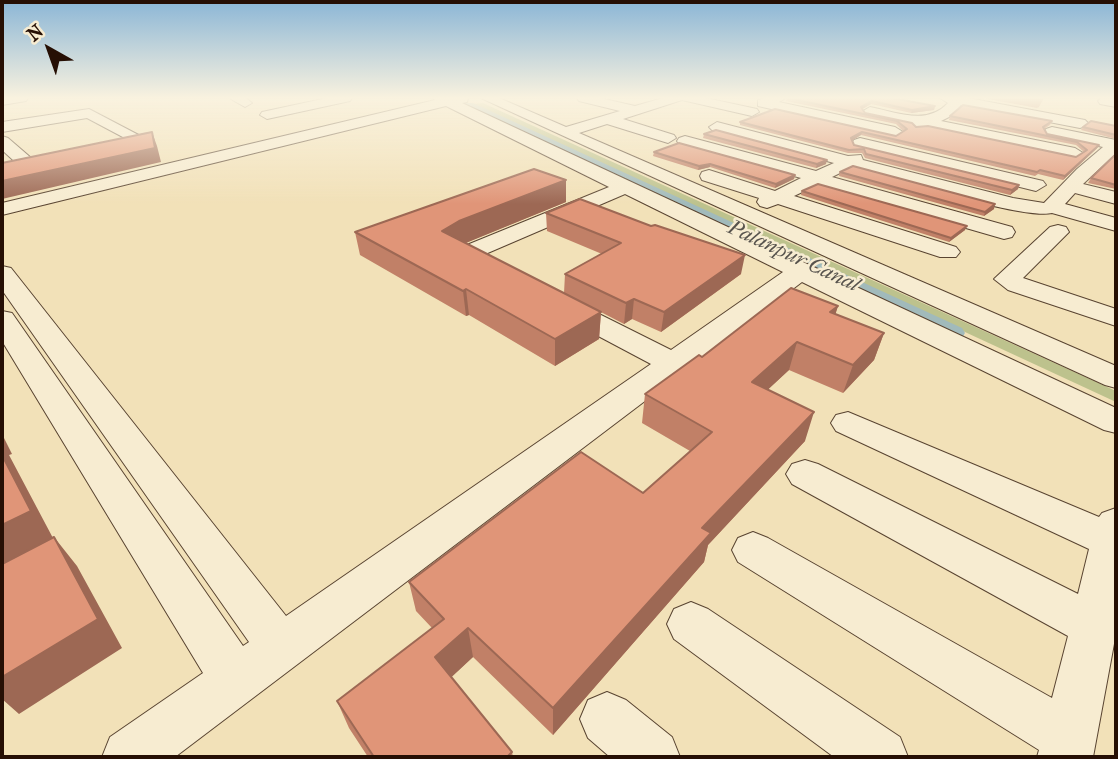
<!DOCTYPE html>
<style>
body{margin:0}
#map{position:relative;width:1118px;height:759px;overflow:hidden;background:#f2e1b8;font-family:"IM FELL French Canon",serif}
canvas{display:block}
.frame{position:absolute;inset:0;border:4px solid #260f04;pointer-events:none}
.north{position:absolute;left:14px;top:14px;width:70px;height:70px;-webkit-text-stroke:5px #f7ecd1;paint-order:stroke;rotate:320deg;font-size:19px;font-weight:700;line-height:28px;text-align:center;color:#260f04}
.north::after{content:'';display:block;margin:auto;width:24px;height:32px;background:#260f04;clip-path:polygon(50% 0,100% 100%,50% 72%,0 100%)}
</style>
<div id="map">
<canvas width="1118" height="759"></canvas>
<div class="frame"></div>
<div class="north">N</div>
</div>
<script>
const ctx = document.querySelector('canvas').getContext('2d');
ctx.lineJoin = 'round';
function fillPath(path, color) {
  ctx.fillStyle = color;
  ctx.fill(path, 'evenodd');
}
function trace(path, color, width, dash) {
  ctx.strokeStyle = color;
  ctx.lineWidth = width;
  ctx.lineCap = dash ? 'butt' : 'round';
  ctx.setLineDash(dash || []);
  ctx.stroke(path);
}
function write(font, color, halo, rows, align = 'center') {
  ctx.font = font + ' "IM FELL French Canon",serif';
  ctx.lineWidth = 5;
  ctx.setLineDash([]);
  ctx.textBaseline = 'middle';
  ctx.strokeStyle = halo;
  ctx.fillStyle = color;
  for (const [text, x, y, turn = 0] of rows) {
    ctx.save();
    ctx.translate(x, y);
    ctx.rotate((+turn || 0) * Math.PI / 180);
    ctx.textAlign = isNaN(turn) ? turn : align;
    if (halo) ctx.strokeText(text, 0, 0);
    ctx.fillText(text, 0, 0);
    ctx.restore();
  }
}
const green = new Path2D(`
 M483,103L1116,391V402L473,104Z`);
const canal = new Path2D(`
 M465,103H473L962,328L965,333L962,338H946L465,107Z`);
const minor = new Path2D(`
 M2,98H28L26,101L2,105Z
 M229,98H246L252,103L245,107Z
 M327,98H352L350,101L267,119L260,115L262,112Z
 M433,98H468L467,102L462,103L1116,408V433L1104,430L802,282L175,757H102L110,737L203,673L2,341V311L12,313L243,646L249,642L2,290V266L11,268L286,616L651,364L553,312L549,306L553,300L562,298L571,300L671,350L783,272L625,194L483,255L506,267L509,272L506,277C490,281 461,269 458,252L462,247L609,187L446,106L2,215V203L435,100Z
 M481,98H499L566,127L620,111L579,101L577,98H600L635,106L663,98H706L757,109L759,112L752,116L682,100L623,119L674,135L676,138L668,143L607,124L579,133L1116,366V388L1105,385Z
 M765,98H786L779,102L895,127L903,132L895,137L758,106V100Z
 M940,98H968L1085,120L1088,123L1085,126L1080,128L961,105L953,115L941,121L1075,148L1083,153L1075,158L927,127L915,128L913,124L865,114L863,111L870,107C896,112 927,126 948,103Z
 M1101,98L1116,99V107L1100,104L1098,101Z
 M89,109L150,141L142,146L136,144L87,118L2,132V122Z
 M717,122L848,156L861,155L863,160L1013,198L1044,203L1077,169L1103,147L1046,135L1044,132L1046,129L1052,127L1116,140V153L1083,184L1116,192V204L1075,193L1065,204L1116,218V231L1052,213C1023,220 889,177 852,167L832,177L1012,227L1015,232L1012,237L1004,239L817,185L794,196L956,247L960,252L956,257H940L778,204L767,208L760,206L757,202L759,198L702,180L700,176L702,172L709,170L775,191L801,178L679,144L677,141L679,138L685,136L816,171L834,163L712,130L709,127Z
 M2,136L8,138L37,163L40,167L37,171H25L2,150Z
 M860,138L1043,181L1046,185L1036,191L854,146L852,143L854,140Z
 M1058,225L1066,227L1069,232L1023,278L1116,309V326L1008,290L994,279L1050,227Z
 M848,412L1099,517L1102,513L1116,508V633L1093,757H1037L1039,750L738,562L732,550L738,538L753,532L768,538L1052,698L1068,636L792,484L786,474L792,464L805,460L818,464L1078,594L1089,549L836,431L831,423L836,415Z
 M691,602L708,609L900,737L908,757H834L674,639L667,624L674,609Z
 M607,692L626,700L672,737L680,757H610L588,738L580,719L588,700Z`);
const wall = new Path2D(`
 M787,98H892L935,106L934,110L911,113L871,104L863,109L865,113L912,123L916,127L1076,157L1084,152L1076,145L949,120L950,116L1052,121L1050,125L1044,129L1047,134L1099,145L1097,148L1063,180L1038,174L1035,176L861,135L852,140L854,145L1019,185L1018,189L1010,195L865,158L862,153H848L740,125V122L775,109L896,136L903,131L896,124L786,101Z
 M982,98H1044L1039,107L1037,108Z
 M1116,126V139L1081,130L1083,127Z
 M704,134L826,164L816,168L703,138Z
 M654,152L795,175L794,179L775,188L710,167L698,170L653,156Z
 M1116,154V189L1088,183L1091,178Z
 M840,172L994,209L984,216L839,176Z
 M802,191L965,230L949,242L801,195Z
 M566,202L465,243L601,312L599,339L555,366L469,315L466,316L360,255L355,232Z
 M546,213L741,274L661,332L632,319L624,324L564,293L565,274L602,254L547,231Z
 M838,306L835,314L884,333L874,360L843,393L789,370L767,390L805,441L708,545L704,562L553,735L473,657L451,677L512,752L513,757H368L349,728L337,701L432,628L416,611L409,582L643,493L690,451L642,423L645,394L702,357Z`);
const shadedWall = new Path2D(`
 M872,101L871,104L860,110L861,107Z
 M935,106L934,110L911,113L912,110Z
 M152,132L157,146L161,162L2,199V181Z
 M862,132L861,135L850,142L851,138Z
 M1099,145L1097,148L1063,180L1065,176Z
 M827,160L826,164L816,168L817,164Z
 M710,164V167L698,170L699,166Z
 M795,175L794,179L775,188L776,184Z
 M566,180V202L461,245L442,231L459,221Z
 M1019,185L1018,189L1010,195L1012,190Z
 M995,204L994,209L984,216L985,212Z
 M967,226L965,230L949,242L951,238Z
 M745,255L741,274L661,332L664,312Z
 M466,289L469,315L466,316L463,291Z
 M634,299L632,319L624,324L626,303Z
 M838,306L830,332V312Z
 M601,312L599,339L555,366V339Z
 M884,333L874,360L843,393L853,365Z
 M797,342L789,370L745,411L752,382Z
 M814,412L805,441L708,545L704,562L553,735V708L702,528Z
 M2,434L12,454L9,455L54,540L2,567Z
 M54,537L77,566L122,648L19,714L2,699V677Z
 M468,628L473,657L442,686L435,657Z`);
const building = new Path2D(`
 M788,98H892L935,106L912,110L872,101L861,107L865,113L912,123L916,127L928,126L1076,157L1087,150L1077,142L950,116L963,105L1052,121L1043,127L1047,134L1099,145L1065,176L1040,170L1037,172L862,132L851,138L854,145L1019,185L1012,190L866,154L864,149L849,150L740,122L775,109L896,136L907,129L897,121Z
 M1091,121L1116,126V135L1083,127Z
 M716,130L827,160L817,164L704,134Z
 M152,132L155,148L2,181V163Z
 M679,143L795,175L776,184L710,164L699,166L654,152Z
 M1116,154V185L1091,178Z
 M853,166L995,204L985,212L840,172Z
 M534,169L566,180L459,221L442,231L601,312L555,339L466,289L463,291L355,232Z
 M818,184L967,226L951,238L802,191Z
 M580,199L651,226L655,225L745,255L664,312L634,299L626,303L565,274L621,243L546,213Z
 M791,288L838,306L830,312L884,333L853,365L797,342L752,382L814,412L702,528L711,533L553,708L468,628L435,657L512,752L507,757H374L337,701L444,619L409,582L581,452L643,493L712,432L645,394L699,355L702,357Z
 M2,455L31,511L2,525Z
 M54,537L98,619L2,677V564Z`);
const farWaternames = [
 ["Palanpur Canal",793,257,25]
];
fillPath(green, '#bdc28d');
fillPath(canal, '#a1babb');
trace(minor, '#594431', 2);
fillPath(minor, '#f7ecd1');
fillPath(wall, '#c18067');
fillPath(shadedWall, '#9d6854');
fillPath(building, '#e09578');
trace(building, '#9d6854', 2);
const sky = ctx.createLinearGradient(0, 0, 0, 204);
sky.addColorStop(0, '#8bb6d6');
sky.addColorStop(0.48, '#f9f2df');
sky.addColorStop(1, '#f9f2df00');
ctx.fillStyle = sky;
ctx.fillRect(0, 0, 1118, 204);
write('italic 21px', '#57534d', '#f7ecd1', farWaternames);
</script>
